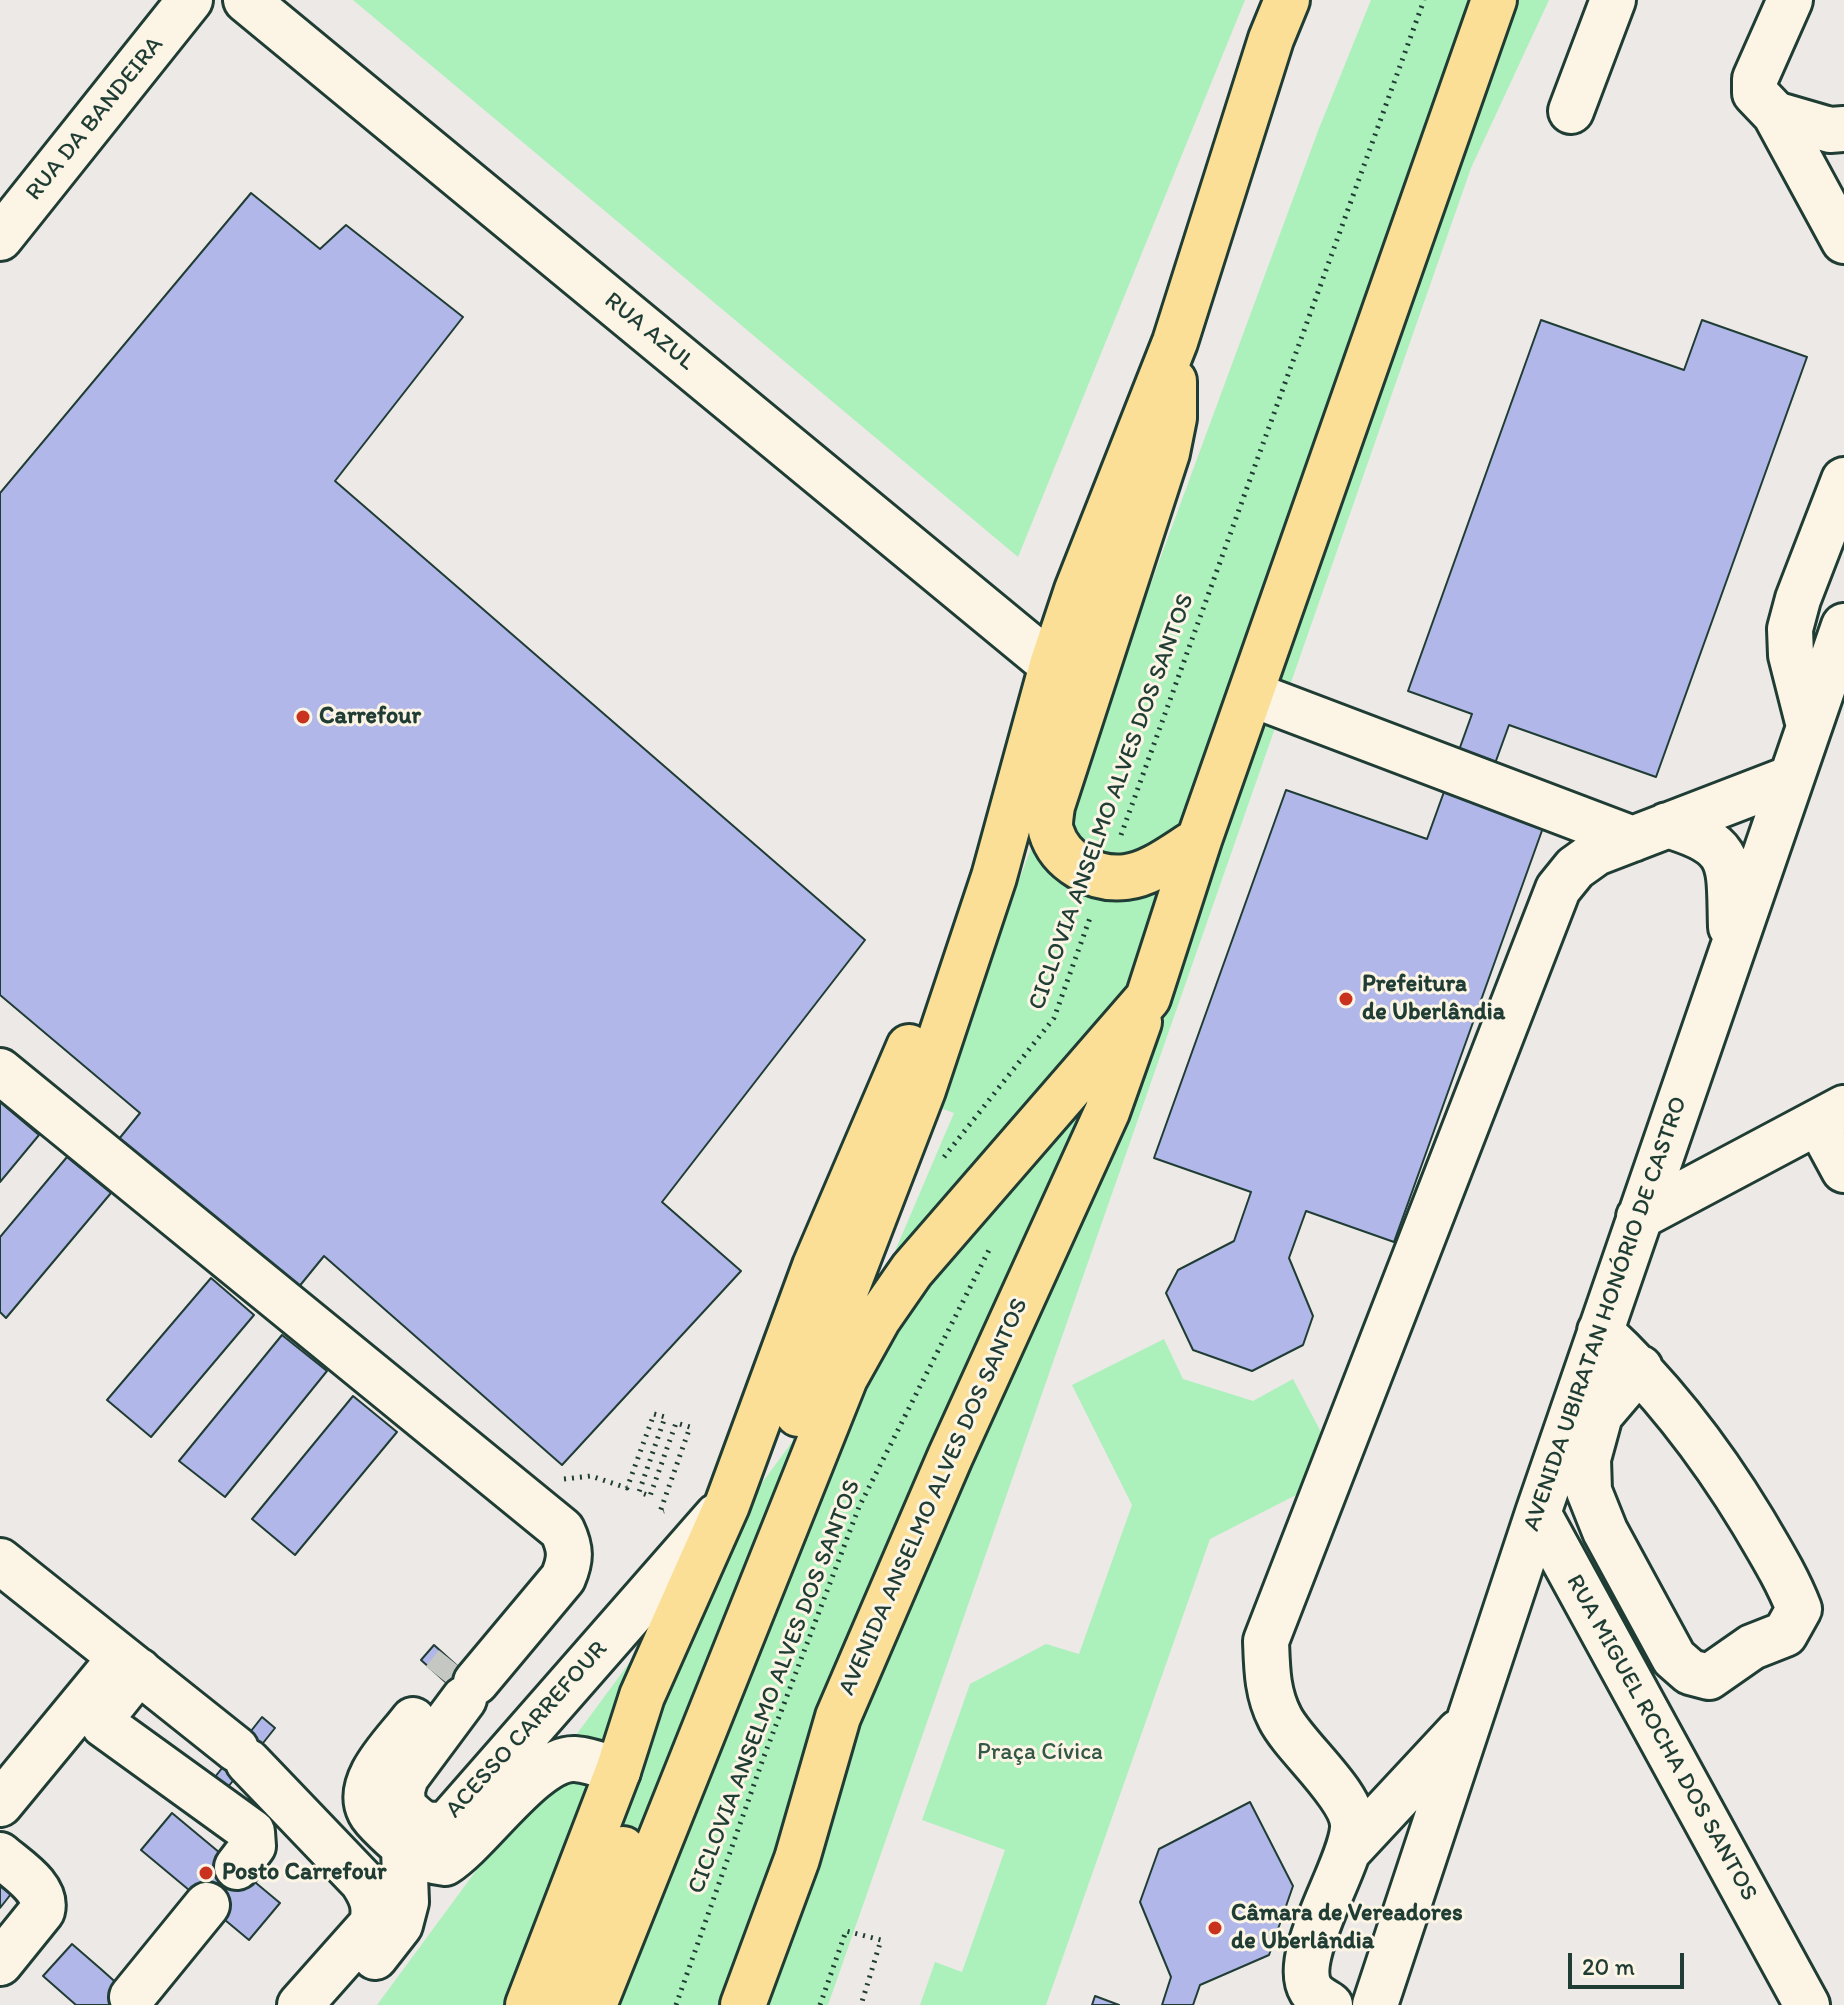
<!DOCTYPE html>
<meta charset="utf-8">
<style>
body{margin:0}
#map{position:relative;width:1844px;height:2005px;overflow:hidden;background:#ede9e6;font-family:Itim,sans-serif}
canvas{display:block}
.scale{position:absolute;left:1568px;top:1953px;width:116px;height:36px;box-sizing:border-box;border:4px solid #1f3d34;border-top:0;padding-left:10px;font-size:24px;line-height:28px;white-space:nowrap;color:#1f3d34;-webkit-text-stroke:6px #fcf5e5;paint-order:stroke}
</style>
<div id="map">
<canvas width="1844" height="2005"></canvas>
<div class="scale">20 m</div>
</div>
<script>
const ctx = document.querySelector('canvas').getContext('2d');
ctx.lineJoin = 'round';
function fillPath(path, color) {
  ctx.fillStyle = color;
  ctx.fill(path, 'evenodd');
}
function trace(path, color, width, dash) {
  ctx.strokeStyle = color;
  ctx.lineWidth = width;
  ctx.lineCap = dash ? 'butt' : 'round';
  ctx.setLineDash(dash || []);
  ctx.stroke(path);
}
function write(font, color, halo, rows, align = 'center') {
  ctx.font = font + ' Itim,sans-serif';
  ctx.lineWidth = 6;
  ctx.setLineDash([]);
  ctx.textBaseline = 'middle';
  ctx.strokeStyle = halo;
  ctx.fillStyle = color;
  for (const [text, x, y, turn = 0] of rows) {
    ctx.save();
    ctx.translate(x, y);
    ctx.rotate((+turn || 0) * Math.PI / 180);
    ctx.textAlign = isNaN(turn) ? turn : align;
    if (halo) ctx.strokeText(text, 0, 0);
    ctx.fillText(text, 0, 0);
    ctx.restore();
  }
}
const green = new Path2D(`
 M353,0H1245L1018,557Z
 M1371,0H1549L1471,168L828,2005H377L843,1373L954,1113L935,1106L1043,816L1063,822L1318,131Z
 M1164,1339L1183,1379L1253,1401L1293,1379L1322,1434L1298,1494L1210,1539L1046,2005H920L935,1962L962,1972L1005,1850L922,1820L970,1684L1046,1644L1079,1654L1132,1505L1072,1385Z`);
const building = new Path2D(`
 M251,193L320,249L346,225L463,317L335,481L865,940L662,1202L741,1271L562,1465L324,1256L289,1299L110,1150L140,1113L0,995V493Z
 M1541,320L1684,370L1702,320L1807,357L1656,777L1509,725L1481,802L1544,825L1394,1242L1306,1211L1289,1258L1313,1316L1303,1345L1252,1371L1193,1350L1166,1293L1178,1270L1234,1241L1251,1192L1154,1158L1286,790L1427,839L1472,714L1408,691Z
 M0,1102L39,1135L0,1182Z
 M67,1157L111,1193L6,1318L0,1312V1237Z
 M211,1278L254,1315L151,1437L107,1400Z
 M282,1335L327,1371L225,1497L179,1461Z
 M353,1396L397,1432L295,1555L252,1519Z
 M434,1645L483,1689L470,1704L421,1660Z
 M262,1717L275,1728L228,1787L215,1777Z
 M1250,1802L1293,1886L1269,1955L1200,1985L1193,2005H1162L1171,1977L1140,1902L1159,1849Z
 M172,1813L280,1903L249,1940L141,1850Z
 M0,1886L11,1894L0,1908Z
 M72,1944L102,1970L141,2005H76L43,1976Z
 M1095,1996L1119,2005H1092Z`);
const minorTunnel = new Path2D(`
 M443,1680L456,1664`);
const path = new Path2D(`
 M1121,835L1424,0
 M944,1157L1054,1018L1091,915
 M564,1479L591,1476L627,1488L654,1414L665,1417L639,1492L650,1496L676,1423L690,1427L660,1512L664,1511
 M676,2005L763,1759L859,1507L991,1246
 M820,2005L846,1931L881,1940L861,2005`);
const minor = new Path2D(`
 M246,0L1052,665
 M1790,0L1755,79V93L1775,114L1844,241
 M1571,111L1613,0
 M1775,114L1830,130L1844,129
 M0,238L190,0
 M1251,694L1633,839
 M1809,726L1791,655L1790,629L1798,599L1844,480
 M1667,825C1736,845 1729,862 1731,927
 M0,1071L562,1530C571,1549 571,1559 563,1578L476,1682
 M1818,1122L1844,1170
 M1639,1217L1844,1108
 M1600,1331C1661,1387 1710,1451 1753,1522C1770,1551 1787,1578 1799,1609L1785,1634L1752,1647L1709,1677L1690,1672L1674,1658L1605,1531L1589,1491L1588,1459L1600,1415L1640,1368
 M1538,1513L1807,2005
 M0,1561L236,1749
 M139,1671L107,1711L104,1725L252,1832L253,1846L237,1867
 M464,1699L406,1777L402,1790L403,1806C419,1822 424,1828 448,1823L717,1516
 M413,1720C396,1743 354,1781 370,1812C374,1820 385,1829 391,1835C409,1852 421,1860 445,1863C481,1840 535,1757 575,1759C590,1760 604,1766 618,1771
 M248,1762L362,1881C372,1896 376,1906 372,1924L300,2005
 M0,1804L113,1667
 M1350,1849L1459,1732
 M0,1855C16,1869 48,1888 42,1911L0,1963
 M375,1957L400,1925L406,1902L403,1823
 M132,1997L207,1905
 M1330,2005C1324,2001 1316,1997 1311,1990C1290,1956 1350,1869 1353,1828C1355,1796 1295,1748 1280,1718C1267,1693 1267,1668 1266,1641L1558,889L1575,868L1596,853L1791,778
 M1375,2005L1538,1513L1844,626`);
const major = new Path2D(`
 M1174,381V418L1167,453L1052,806C1051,814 1049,824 1051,831C1060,862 1095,881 1126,877C1152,874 1177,853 1199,840
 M798,1414L923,1090L994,877L1052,665L1077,590L1175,342L1271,39L1287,0
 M528,2005L618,1771L642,1696L727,1505L815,1266L909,1047
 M560,2005L623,1849
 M594,2005L845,1378L878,1319L912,1270L1148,998L1199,840L1494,0
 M743,2005L797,1859L838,1717L950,1457L1107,1112L1139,1022`);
const markers = [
 [303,717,8,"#c8321e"],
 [1346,999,8,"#c8321e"],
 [206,1873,8,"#c8321e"],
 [1215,1928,8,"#c8321e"]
];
const streetNames = [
 ["RUA DA BANDEIRA",95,119,-51],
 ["RUA AZUL",649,332,39],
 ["CICLOVIA ANSELMO ALVES DOS SANTOS",1112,802,-70],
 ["AVENIDA UBIRATAN HONÓRIO DE CASTRO",1606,1314,-71],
 ["AVENIDA ANSELMO ALVES DOS SANTOS",934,1497,-66],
 ["CICLOVIA ANSELMO ALVES DOS SANTOS",775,1687,-69],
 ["ACESSO CARREFOUR",527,1730,-48],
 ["RUA MIGUEL ROCHA DOS SANTOS",1661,1738,61]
];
const poiNames = [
 ["Carrefour",319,717],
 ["Prefeitura",1362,985],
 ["de Uberlândia",1362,1013],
 ["Posto Carrefour",222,1873],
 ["Câmara de Vereadores",1231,1914],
 ["de Uberlândia",1231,1942]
];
const parkNames = [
 ["Praça Cívica",1040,1753]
];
fillPath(green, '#acf0bb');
fillPath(building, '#b1b7e8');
trace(building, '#1f3d34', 2);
trace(minorTunnel, '#c4c7c2', 44, [44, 22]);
trace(minor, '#1f3d34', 50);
trace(major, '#1f3d34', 50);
trace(path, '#1f3d34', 5, [2, 6]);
trace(minor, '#fcf5e5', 44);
trace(major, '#fbdf96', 44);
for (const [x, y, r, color] of markers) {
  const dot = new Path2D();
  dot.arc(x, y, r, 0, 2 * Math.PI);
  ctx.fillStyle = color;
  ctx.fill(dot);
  trace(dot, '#fcf5e5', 3);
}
write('24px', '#1f3d34', '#fcf5e5', streetNames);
write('bold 24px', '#1f3d34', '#fcf5e5', poiNames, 'left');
write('24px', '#345848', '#fcf5e5', parkNames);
</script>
